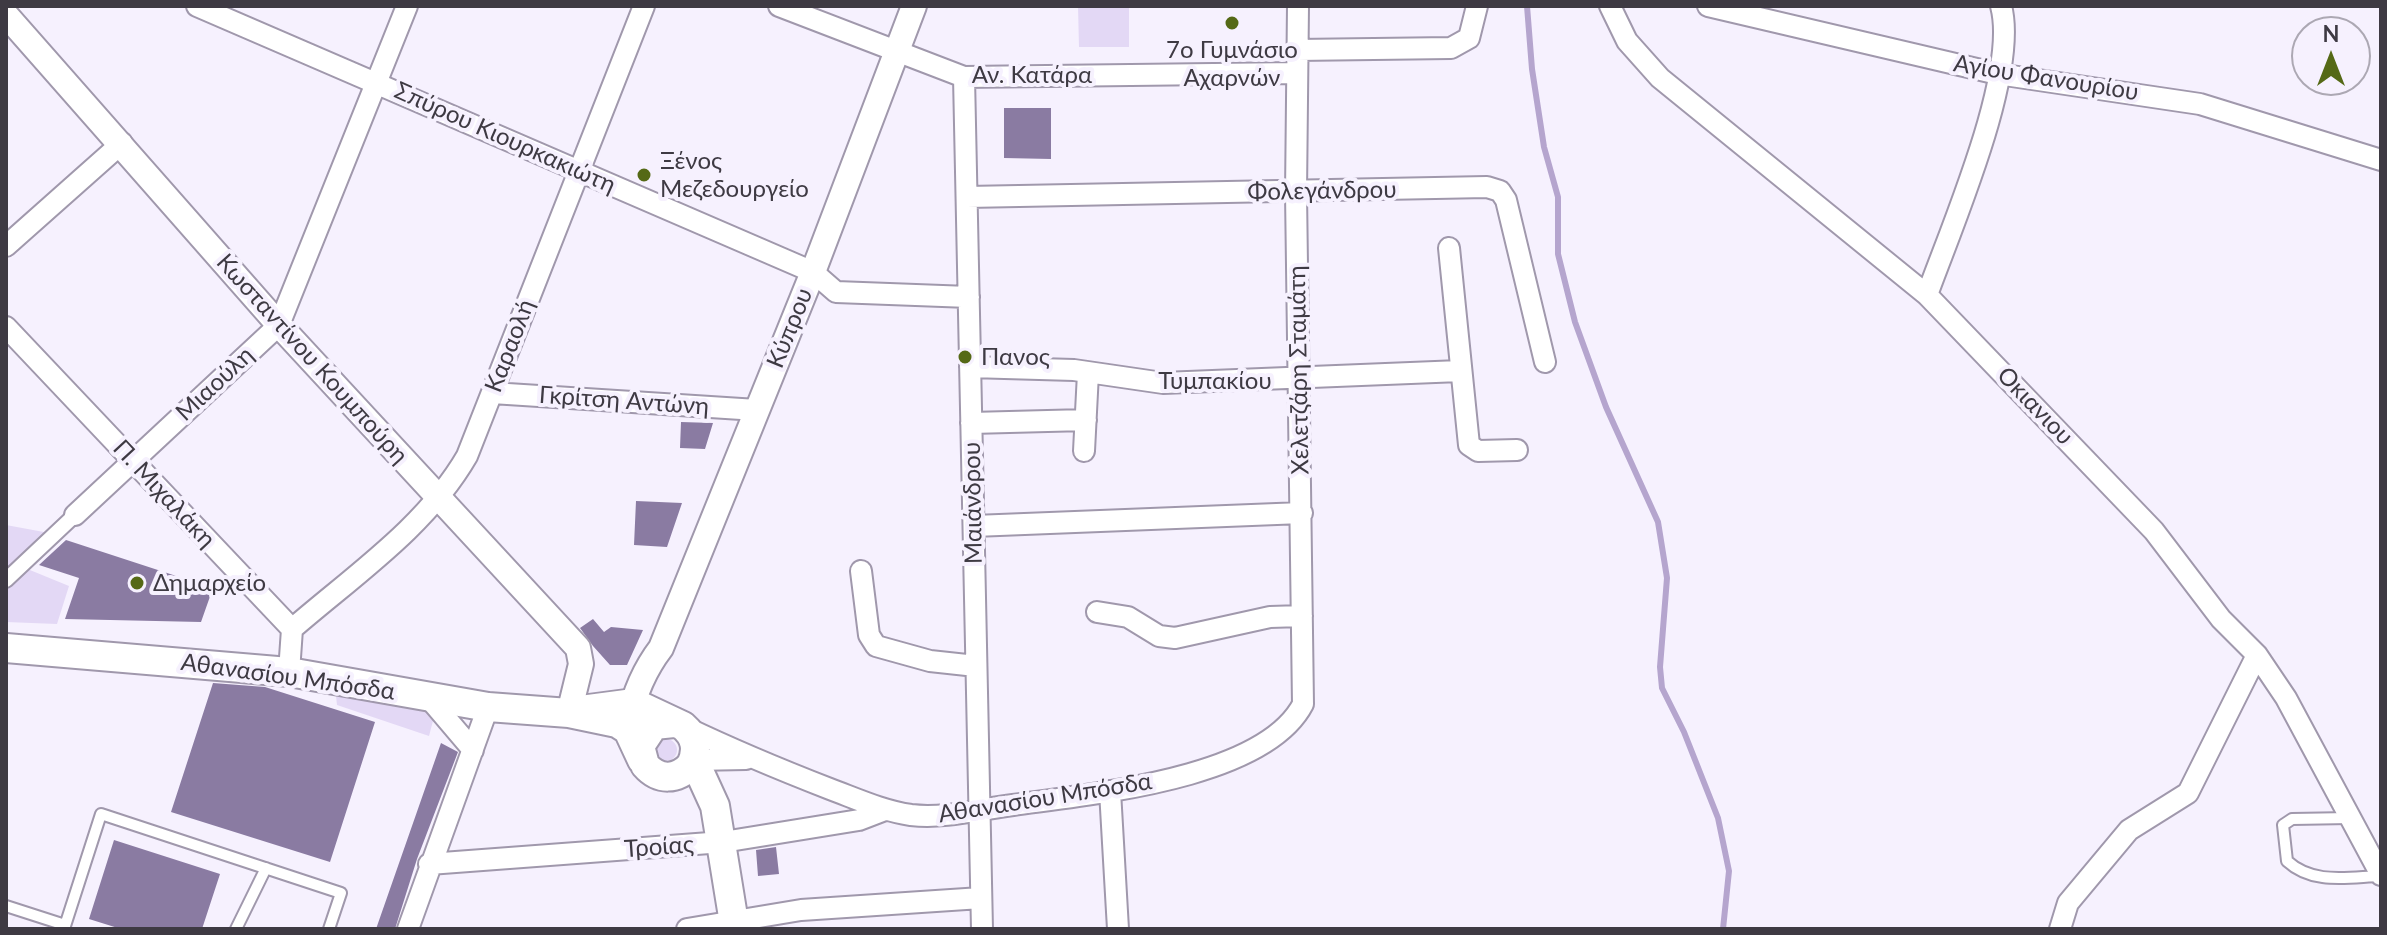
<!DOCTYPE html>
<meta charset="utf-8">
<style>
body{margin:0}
#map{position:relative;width:2387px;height:935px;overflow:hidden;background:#f6f1fe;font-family:Lato,sans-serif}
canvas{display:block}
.frame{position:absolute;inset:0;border:8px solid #3e3a43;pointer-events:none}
.north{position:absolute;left:2291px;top:16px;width:80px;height:80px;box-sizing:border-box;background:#f6f1fe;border:2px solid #aca8b3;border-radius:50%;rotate:0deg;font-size:22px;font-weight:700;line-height:32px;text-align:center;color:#3e3a43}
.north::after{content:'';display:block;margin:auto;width:28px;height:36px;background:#556916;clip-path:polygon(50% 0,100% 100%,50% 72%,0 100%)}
</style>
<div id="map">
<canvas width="2387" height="935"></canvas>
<div class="frame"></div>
<div class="north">N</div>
</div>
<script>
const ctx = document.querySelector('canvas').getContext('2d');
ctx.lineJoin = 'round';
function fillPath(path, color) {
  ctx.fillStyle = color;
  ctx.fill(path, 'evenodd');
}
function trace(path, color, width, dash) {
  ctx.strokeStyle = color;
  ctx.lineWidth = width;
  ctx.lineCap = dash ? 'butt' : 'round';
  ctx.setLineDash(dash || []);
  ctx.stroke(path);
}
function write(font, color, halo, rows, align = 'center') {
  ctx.font = font + ' Lato,sans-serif';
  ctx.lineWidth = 8;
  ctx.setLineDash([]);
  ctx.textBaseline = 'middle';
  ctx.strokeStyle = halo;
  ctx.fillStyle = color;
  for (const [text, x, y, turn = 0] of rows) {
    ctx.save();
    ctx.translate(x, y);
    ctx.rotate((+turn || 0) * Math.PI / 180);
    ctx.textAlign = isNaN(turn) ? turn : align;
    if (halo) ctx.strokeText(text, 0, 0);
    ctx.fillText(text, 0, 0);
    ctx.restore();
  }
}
const green = new Path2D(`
 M1078,6H1129V47H1079Z
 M6,525L60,535L25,568L69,586L57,624L6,622Z
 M336,696L423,708L434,717L429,736L337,705Z
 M655 750a11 11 0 1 1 22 0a11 11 0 1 1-22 0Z`);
const stream = new Path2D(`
 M1527,6L1532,69L1544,147L1558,197V254L1575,322L1606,407L1658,522L1667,578L1660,667L1662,688L1684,732L1718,818L1729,871L1723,929`);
const building = new Path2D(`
 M1004,108H1051V159L1004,158Z
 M681,422L713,423L705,449L680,448Z
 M636,501L682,503L667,547L634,545Z
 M66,540L213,588L201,622L65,619L79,578L39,565Z
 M593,619L604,632L611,627L643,630L627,665H610L593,646L580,628Z
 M213,683L265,687L375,722L330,862L171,812Z
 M441,743L458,752L417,859L395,929H376Z
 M114,840L220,874L202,929H121L89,919Z
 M776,847L779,874L758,876L756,850Z`);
const service = new Path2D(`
 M2350,818L2292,819L2283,825L2287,861C2313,885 2348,877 2381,876
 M6,906L65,925
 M64,929L101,814L341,893L329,929
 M236,929L266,868`);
const pedestrian = new Path2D(`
 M6,580L75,515`);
const minor = new Path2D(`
 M197,6L813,272L836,292L969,297
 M779,6L964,77L1297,73
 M1610,6L1627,41L1660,78L1927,295L2154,531L2221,619L2257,655L2286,698L2381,875
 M1708,6L1998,74L2200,104L2381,160
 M1297,50L1451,48L1469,38L1477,6
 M964,77L982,929
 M967,197L1487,187L1500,191L1506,200L1545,362
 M6,246L122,143
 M1449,248L1469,445L1478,451L1517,450
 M1927,295C1951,228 2019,73 2001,6
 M6,327L292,629L289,672
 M970,367L1074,370L1163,383L1460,371
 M492,393L757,410
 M971,423L1086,420
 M1084,451L1088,373
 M75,515L279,325L407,6
 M974,526L1302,513
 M861,571L869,635L876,646L930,661L976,666
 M1097,612L1128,617L1159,636L1175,638L1270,617L1302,616
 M292,629C353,576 426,527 467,456L644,6
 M428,697L473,750
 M685,727C733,750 781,770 830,789C857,799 883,811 911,815C945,819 980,809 1013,805C1091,794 1264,779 1303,704L1296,193L1298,6
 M694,760L746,759
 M1110,791L1118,929
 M429,864L723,842L859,820L885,810
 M408,929L488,707
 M687,929L801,910L981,898
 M2060,929L2068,903L2129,830L2188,793L2257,655`);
const tertiary = new Path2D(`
 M6,15L279,325L578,648L581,664L569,713
 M629,720C634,695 645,669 661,648L813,272L914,6`);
const secondary = new Path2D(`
 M6,648L289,672L488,707L569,713L617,723L628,730L642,760
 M581,710L634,703L683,726C696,737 698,750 691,765C677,780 659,781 645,765L640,746L654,725L674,723
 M694,760L715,806L735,929`);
const markers = [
 [1232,23,8,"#556916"],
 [644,175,8,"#556916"],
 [965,357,8,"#556916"],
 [137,583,8,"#556916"]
];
const poiNames = [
 ["7ο Γυμνάσιο",1232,50,"center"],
 ["Αχαρνών",1232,78,"center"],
 ["Ξένος",660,161],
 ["Μεζεδουργείο",660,189],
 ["Πανος",981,357],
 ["Δημαρχείο",153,583]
];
const streetNames = [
 ["Αν. Κατάρα",1032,75],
 ["Αγίου Φανουρίου",2046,78,9],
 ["Σπύρου Κιουρκακιώτη",505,138,24],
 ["Φολεγάνδρου",1322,191,-1],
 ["Κύπρου",790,328,-68],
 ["Καραολή",510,346,-69],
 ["Κωσταντίνου Κουμπούρη",312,359,48],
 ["Χελετζάρη Σταμάτη",1299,370,-91],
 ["Τυμπακίου",1215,381],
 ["Μιαούλη",215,384,-43],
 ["Γκρίτση Αντώνη",624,401,4],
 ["Οκιανιου",2035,406,46],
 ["Π. Μιχαλάκη",164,494,47],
 ["Μαιάνδρου",973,503,-91],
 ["Αθανασίου Μπόσδα",288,677,8],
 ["Αθανασίου Μπόσδα",1045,798,-9],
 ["Τροίας",659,847,-4]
];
fillPath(green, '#e3d8f5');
trace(stream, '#b5a5ce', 6);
fillPath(building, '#8a7ba2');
trace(service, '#a098ac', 14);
trace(pedestrian, '#a098ac', 18);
trace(minor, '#a098ac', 24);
trace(tertiary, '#a098ac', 28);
trace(secondary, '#a098ac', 32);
trace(service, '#fff', 10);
trace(pedestrian, '#fff', 14);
trace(minor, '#fff', 20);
trace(tertiary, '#fff', 24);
trace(secondary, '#fff', 28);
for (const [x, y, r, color] of markers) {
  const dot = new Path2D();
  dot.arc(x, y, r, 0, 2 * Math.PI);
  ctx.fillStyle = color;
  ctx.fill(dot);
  trace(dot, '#f6f1fe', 3);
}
write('24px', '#3e3a43', '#f6f1fe', poiNames, 'left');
write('24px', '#3e3a43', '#f6f1fe', streetNames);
</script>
